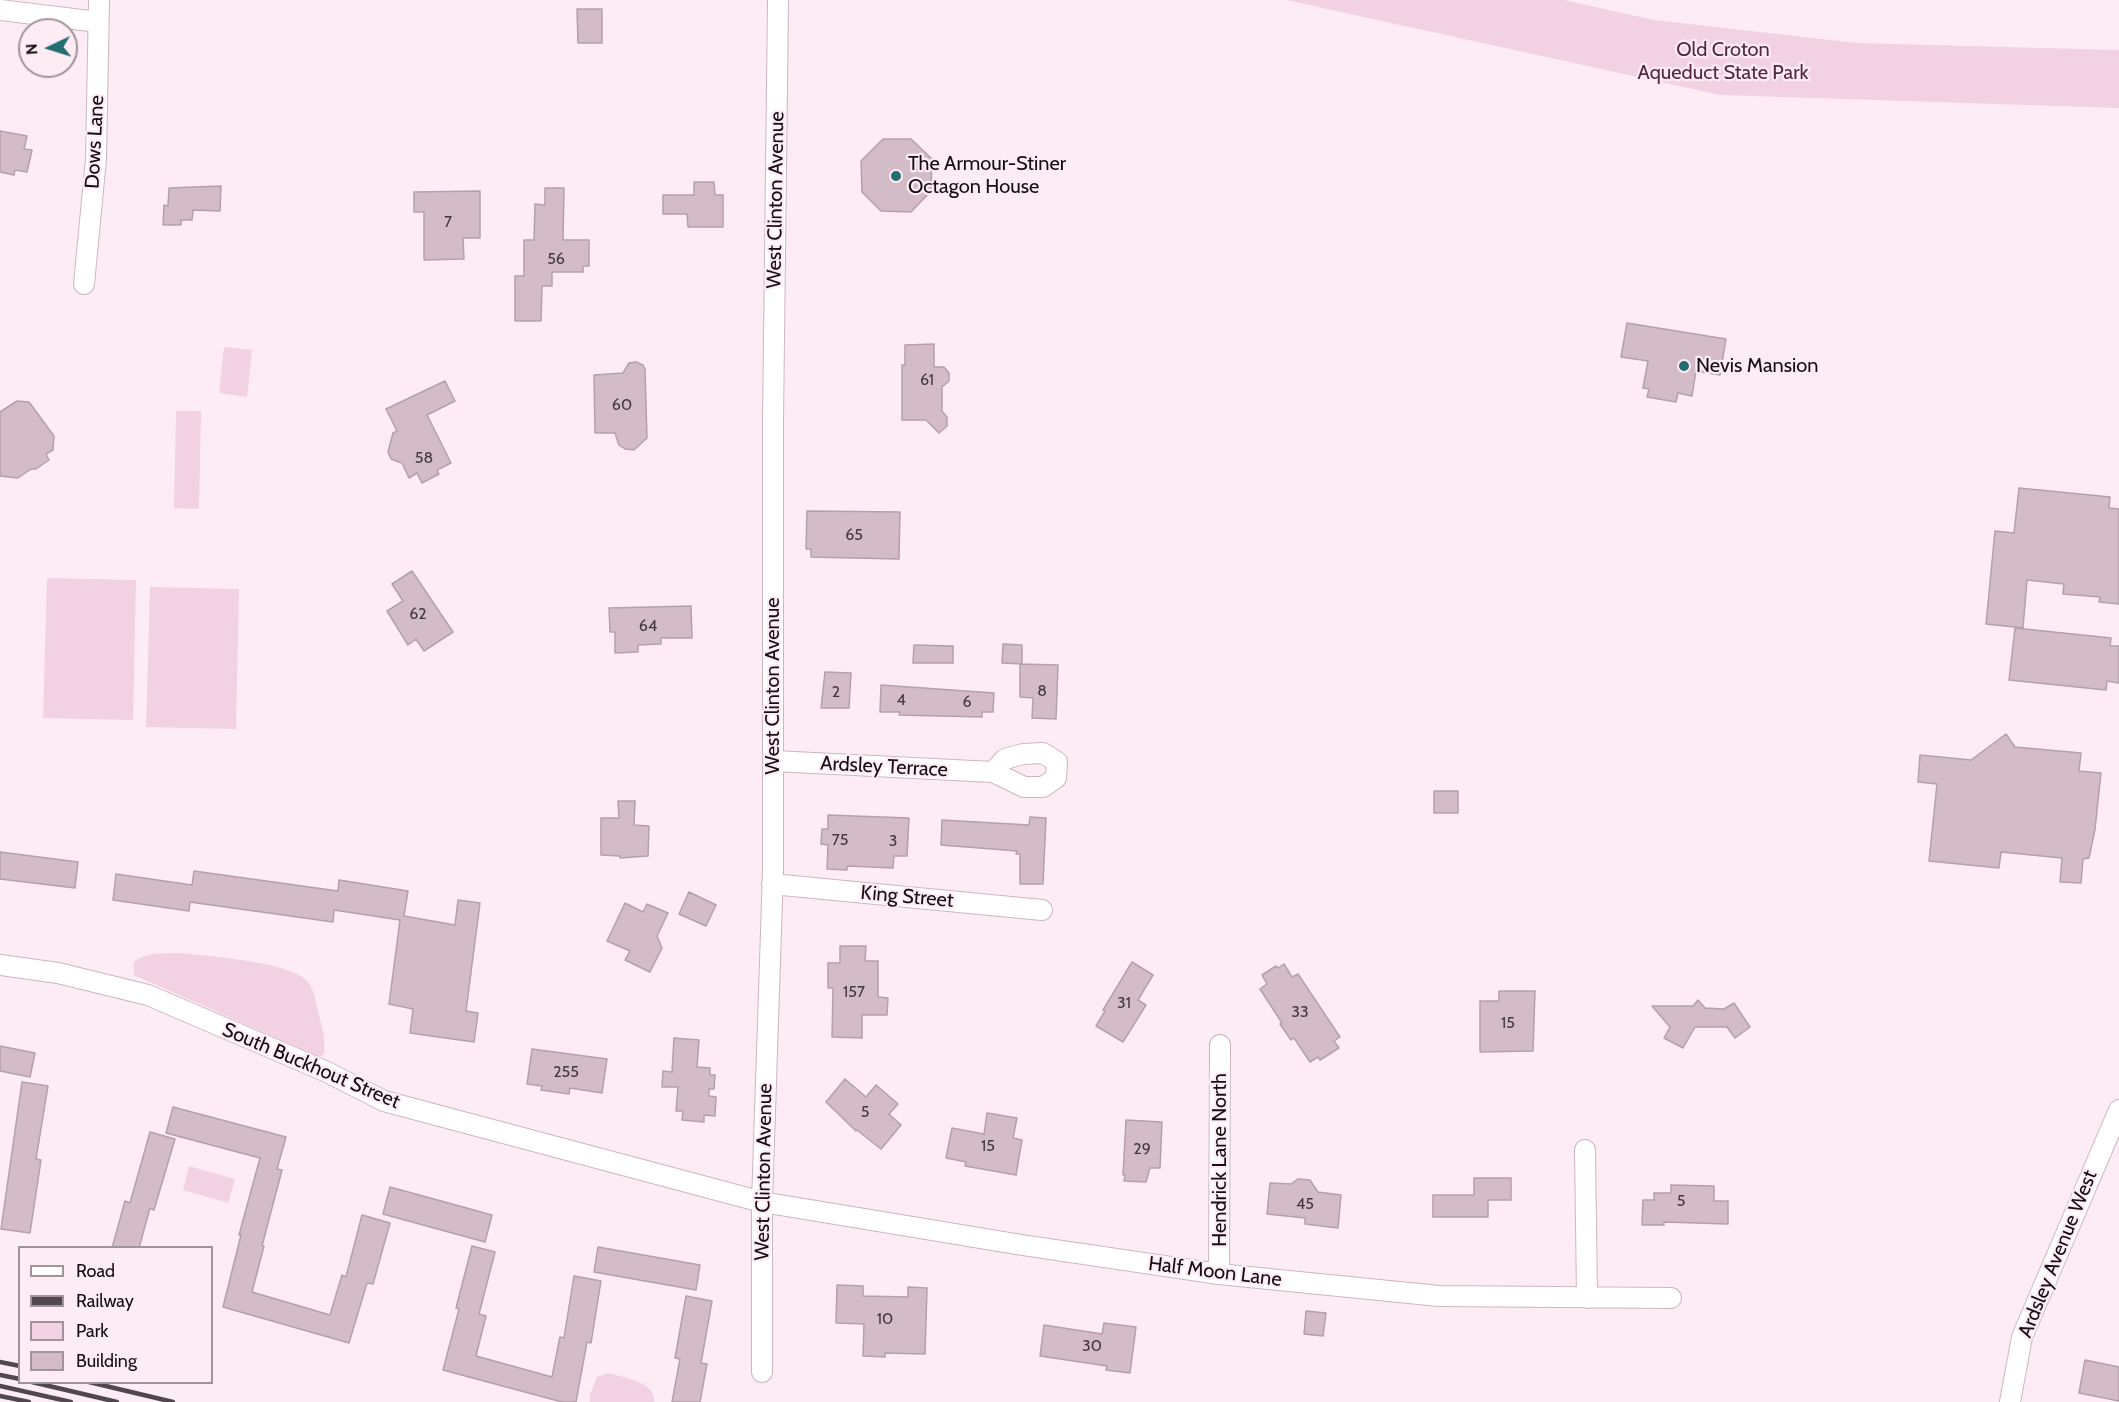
<!DOCTYPE html>
<style>
body{margin:0}
#map{position:relative;width:2119px;height:1402px;overflow:hidden;background:#feecf5;font-family:Cabin,sans-serif}
canvas{display:block}
.legend{position:absolute;left:18px;top:1246px;width:195px;height:138px;box-sizing:border-box;background:#feecf5;border:2px solid #a1939a;margin:0;padding:8px 10px;list-style:none;font-size:18px;color:#150d11}
.legend li{display:flex;align-items:center;gap:12px;height:30px}
.legend b{width:30px;border:2px solid #a1939a}
.north{position:absolute;left:18px;top:18px;width:60px;height:60px;box-sizing:border-box;background:#feecf5;border:2px solid #a1939a;border-radius:50%;rotate:266deg;font-size:16px;font-weight:700;line-height:24px;text-align:center;color:#150d11}
.north::after{content:'';display:block;margin:auto;width:21px;height:27px;background:#236e70;clip-path:polygon(50% 0,100% 100%,50% 72%,0 100%)}
</style>
<div id="map">
<canvas width="2119" height="1402"></canvas>
<ul class="legend">
<li><b style="height:8px;background:#fff"></b>Road</li>
<li><b style="height:8px;background:#51474c"></b>Railway</li>
<li><b style="height:16px;background:#f2d2e2"></b>Park</li>
<li><b style="height:16px;background:#d3bcc7"></b>Building</li>
</ul>
<div class="north">N</div>
</div>
<script>
const ctx = document.querySelector('canvas').getContext('2d');
ctx.lineJoin = 'round';
function fillPath(path, color) {
  ctx.fillStyle = color;
  ctx.fill(path, 'evenodd');
}
function trace(path, color, width, dash) {
  ctx.strokeStyle = color;
  ctx.lineWidth = width;
  ctx.lineCap = dash ? 'butt' : 'round';
  ctx.setLineDash(dash || []);
  ctx.stroke(path);
}
function write(font, color, halo, rows, align = 'center') {
  ctx.font = font + ' Cabin,sans-serif';
  ctx.lineWidth = 4.5;
  ctx.setLineDash([]);
  ctx.textBaseline = 'middle';
  ctx.strokeStyle = halo;
  ctx.fillStyle = color;
  for (const [text, x, y, turn = 0] of rows) {
    ctx.save();
    ctx.translate(x, y);
    ctx.rotate((+turn || 0) * Math.PI / 180);
    ctx.textAlign = isNaN(turn) ? turn : align;
    if (halo) ctx.strokeText(text, 0, 0);
    ctx.fillText(text, 0, 0);
    ctx.restore();
  }
}
const green = new Path2D(`
 M1286,0H1564L1654,20L1857,43L2119,50V108L1720,95Z
 M224,347L252,350L247,397L219,393Z
 M176,411H201L199,509L174,508Z
 M47,578L136,580L133,720L43,718Z
 M150,587L239,589L236,729L146,727Z
 M183,953C210,957 291,961 308,982C314,989 316,1003 318,1012C322,1026 326,1040 324,1054L319,1057L134,975V962C147,951 166,954 183,953Z
 M189,1166L235,1179L228,1203L183,1190Z
 M608,1373C622,1377 657,1382 654,1402H590V1395L597,1377Z`);
const building = new Path2D(`
 M577,9H602V43H578Z
 M0,131L27,136L24,149L32,150L27,172L15,170L14,175L0,172Z
 M883,139H911L932,159L931,191L911,212L881,211L862,192L861,161Z
 M694,182H714L715,195H723V227H688L687,214H663V195H694Z
 M221,186L220,211L193,210L192,220H181V225H163L164,205L168,206L169,188Z
 M545,188H564L563,240H589V266H583V272H552V286H542L541,321H515V276H524V240H534L535,204L545,205Z
 M480,191V238H463L464,259L424,260V212H414V192Z
 M1627,323L1726,339L1720,375L1696,371L1692,396L1678,393L1676,402L1647,397L1649,389L1643,388L1648,361L1621,357Z
 M934,344V367H944L949,373V381L942,387V411L947,417V426L939,433L926,420H902V365H905V345Z
 M636,362L643,365L645,369L647,438L634,450L625,449L619,445L615,433H595L594,375L623,373L629,363Z
 M445,381L455,401L427,415L451,463L437,470L439,474L422,483L417,473L409,478L402,463L391,459L388,452L393,433L397,431L386,409Z
 M17,401L29,402L54,436L53,450L46,454L49,460L36,469H31L18,478L0,476V412Z
 M2019,488L2110,497L2109,508L2119,509V604L2099,602L2100,597L2063,594L2064,584L2027,580L2023,628L1986,624L1995,531L2014,533Z
 M807,511L900,512L899,559L811,557V549H806Z
 M412,571L453,632L424,651L416,639L408,645L387,611L403,601L392,584Z
 M691,606L692,638H661V644L638,645V652L615,653V632H610L609,608Z
 M2015,628L2111,638L2110,646H2119V683L2107,681L2106,690L2009,680Z
 M1003,644L1022,645V664L1002,663Z
 M914,645L953,646V663H913Z
 M1020,664L1058,665L1056,719L1032,718L1033,698L1020,697Z
 M825,672L851,673L849,708H821Z
 M881,685L994,693L993,712H982V717L899,715L900,712H880Z
 M2006,734L2015,747L2081,753L2079,771L2101,773L2095,829L2089,858L2083,859L2081,883L2060,882L2062,858L2001,852L1999,868L1929,861L1937,784L1918,782L1920,755L1971,760Z
 M1434,791H1458V813H1434Z
 M618,801H635L634,825L649,826L648,856L620,858V856L601,855V818H619Z
 M828,815L909,818L907,856H894L893,868L847,866V870L827,869L828,845L821,844L822,829H828Z
 M1030,817L1046,818L1043,884H1020V854H1016L1017,851L941,845L942,820L1029,825Z
 M0,852L78,862L75,888L0,879Z
 M194,871L338,891L339,880L408,891L404,916L455,925L458,900L480,903L466,1011L478,1013L474,1042L410,1033L413,1009L389,1004L400,920L334,910L333,922L190,902L189,911L113,900L116,874L192,885Z
 M689,892L716,905L706,926L679,914Z
 M625,903L643,912L647,904L668,913L657,936L662,948L650,972L625,960L630,951L607,941Z
 M840,946H866L865,961H878V997L888,998L887,1015H862V1038L832,1037L833,988H828V963H840Z
 M1132,962L1153,975L1138,1000L1146,1005L1123,1042L1096,1026L1105,1011L1103,1010Z
 M1284,964L1292,977L1298,974L1340,1037L1334,1041L1339,1048L1320,1060L1318,1057L1310,1062L1294,1038L1291,1040L1280,1024L1282,1023L1260,989L1267,984L1262,975L1276,966L1278,968Z
 M1499,991H1535L1533,1051L1480,1052V1001H1499Z
 M1698,1000L1705,1008L1724,1009L1734,1003L1750,1027L1735,1038L1727,1027H1695L1683,1048L1664,1038L1670,1027L1652,1006H1693Z
 M674,1038L699,1040L697,1067L710,1068V1075H715L714,1089H709V1096L716,1097L715,1116L704,1115V1122L682,1120L683,1111H676L678,1087H662L663,1071L672,1072Z
 M0,1046L35,1053L30,1077L0,1071Z
 M532,1049L607,1059L602,1093L570,1088L569,1094L541,1090L542,1086L527,1084Z
 M845,1079L866,1097L876,1085L898,1104L889,1114L901,1125L881,1149L857,1130L856,1131L826,1102Z
 M22,1082L48,1086L36,1159L41,1160L30,1233L1,1229Z
 M173,1107L286,1137L277,1169L282,1170L262,1246H264L252,1292L330,1315L342,1275L346,1277L362,1215L390,1223L373,1284L367,1283L349,1343L223,1307L241,1235H239L260,1158L166,1133Z
 M987,1113L1017,1118L1013,1138L1022,1140L1016,1175L965,1166L966,1162L946,1158L952,1128L984,1134Z
 M1126,1120L1162,1122L1160,1168H1150L1146,1182L1124,1181L1125,1175H1123Z
 M150,1132L175,1139L154,1210L150,1208L139,1248H112L125,1201L130,1203Z
 M1474,1178H1511V1200H1488V1217H1433V1195H1474Z
 M1298,1179L1310,1180L1318,1192L1341,1195L1338,1228L1305,1224V1218L1267,1214L1270,1183L1291,1184Z
 M1671,1185L1714,1186V1201H1728V1224L1664,1222V1225H1642L1643,1200H1654V1193H1671Z
 M390,1187L492,1215L485,1242L383,1214Z
 M472,1246L495,1252L479,1314L486,1316L476,1356L552,1377L560,1337L564,1338L574,1276L601,1281L591,1343L587,1342L576,1402H562L443,1370L459,1309L456,1308Z
 M598,1247L700,1265L696,1290L594,1272Z
 M837,1285L863,1286V1296L908,1297V1287L927,1288L925,1354L885,1353V1357L863,1356L864,1324L836,1323Z
 M686,1296L712,1301L701,1363L707,1364L700,1402H672L680,1359L675,1358Z
 M1306,1311L1326,1313L1323,1336L1304,1334Z
 M1104,1323L1136,1327L1130,1373L1106,1370L1107,1366L1040,1356L1044,1325L1102,1334Z
 M2085,1360L2119,1367V1401L2079,1393Z`);
const minor = new Path2D(`
 M0,10L98,22
 M84,284L96,159L99,0
 M774,761L993,772L1024,787H1043L1056,778L1057,762L1043,753L1023,754L1005,759L993,772
 M772,884L1042,910
 M0,965L58,973L148,995L327,1072L384,1101L762,1202L1022,1245L1219,1274L1439,1296L1671,1298
 M1585,1150L1587,1298
 M1219,1274L1220,1045
 M762,1372V1202L773,871V423L778,0
 M2010,1402L2022,1337L2119,1110`);
const rail = new Path2D(`
 M0,1362L20,1366
 M0,1375L20,1379
 M32,1382L117,1402
 M89,1382L173,1402
 M0,1386L71,1402
 M0,1396L29,1402`);
const markers = [
 [896,176,6,"#236e70"],
 [1684,366,6,"#236e70"]
];
const numberNames = [
 ["7",448,222],
 ["56",556,259],
 ["61",927,380],
 ["60",622,405],
 ["58",424,458],
 ["65",854,535],
 ["62",418,614],
 ["64",648,626],
 ["8",1042,691],
 ["2",836,692],
 ["4",901,700],
 ["6",967,702],
 ["75",840,840],
 ["3",893,841],
 ["157",854,992],
 ["31",1124,1003],
 ["33",1300,1012],
 ["15",1508,1023],
 ["255",566,1072],
 ["5",865,1112],
 ["15",988,1146],
 ["29",1142,1149],
 ["5",1681,1201],
 ["45",1305,1204],
 ["10",885,1319],
 ["30",1092,1346]
];
const parkNames = [
 ["Old Croton",1723,50],
 ["Aqueduct State Park",1723,73]
];
const streetNames = [
 ["Dows Lane",95,142,-87],
 ["West Clinton Avenue",776,200,-89],
 ["West Clinton Avenue",773,686,-90],
 ["Ardsley Terrace",884,767,3],
 ["King Street",907,897,5],
 ["South Buckhout Street",311,1066,23],
 ["Hendrick Lane North",1220,1160,-90],
 ["West Clinton Avenue",764,1172,-89],
 ["Ardsley Avenue West",2058,1254,-68],
 ["Half Moon Lane",1215,1272,7]
];
const poiNames = [
 ["The Armour-Stiner",908,164],
 ["Octagon House",908,187],
 ["Nevis Mansion",1696,366]
];
fillPath(green, '#f2d2e2');
fillPath(building, '#d3bcc7');
trace(building, '#b59faa', 1.5);
trace(minor, '#ccb6c0', 22);
trace(minor, '#fff', 20);
trace(rail, '#51474c', 4.5);
for (const [x, y, r, color] of markers) {
  const dot = new Path2D();
  dot.arc(x, y, r, 0, 2 * Math.PI);
  ctx.fillStyle = color;
  ctx.fill(dot);
  trace(dot, '#feecf5', 2);
}
write('16px', '#44393e', null, numberNames);
write('20px', '#552540', '#feecf5', parkNames);
write('20px', '#150d11', '#feecf5', streetNames);
write('20px', '#150d11', '#feecf5', poiNames, 'left');
</script>
